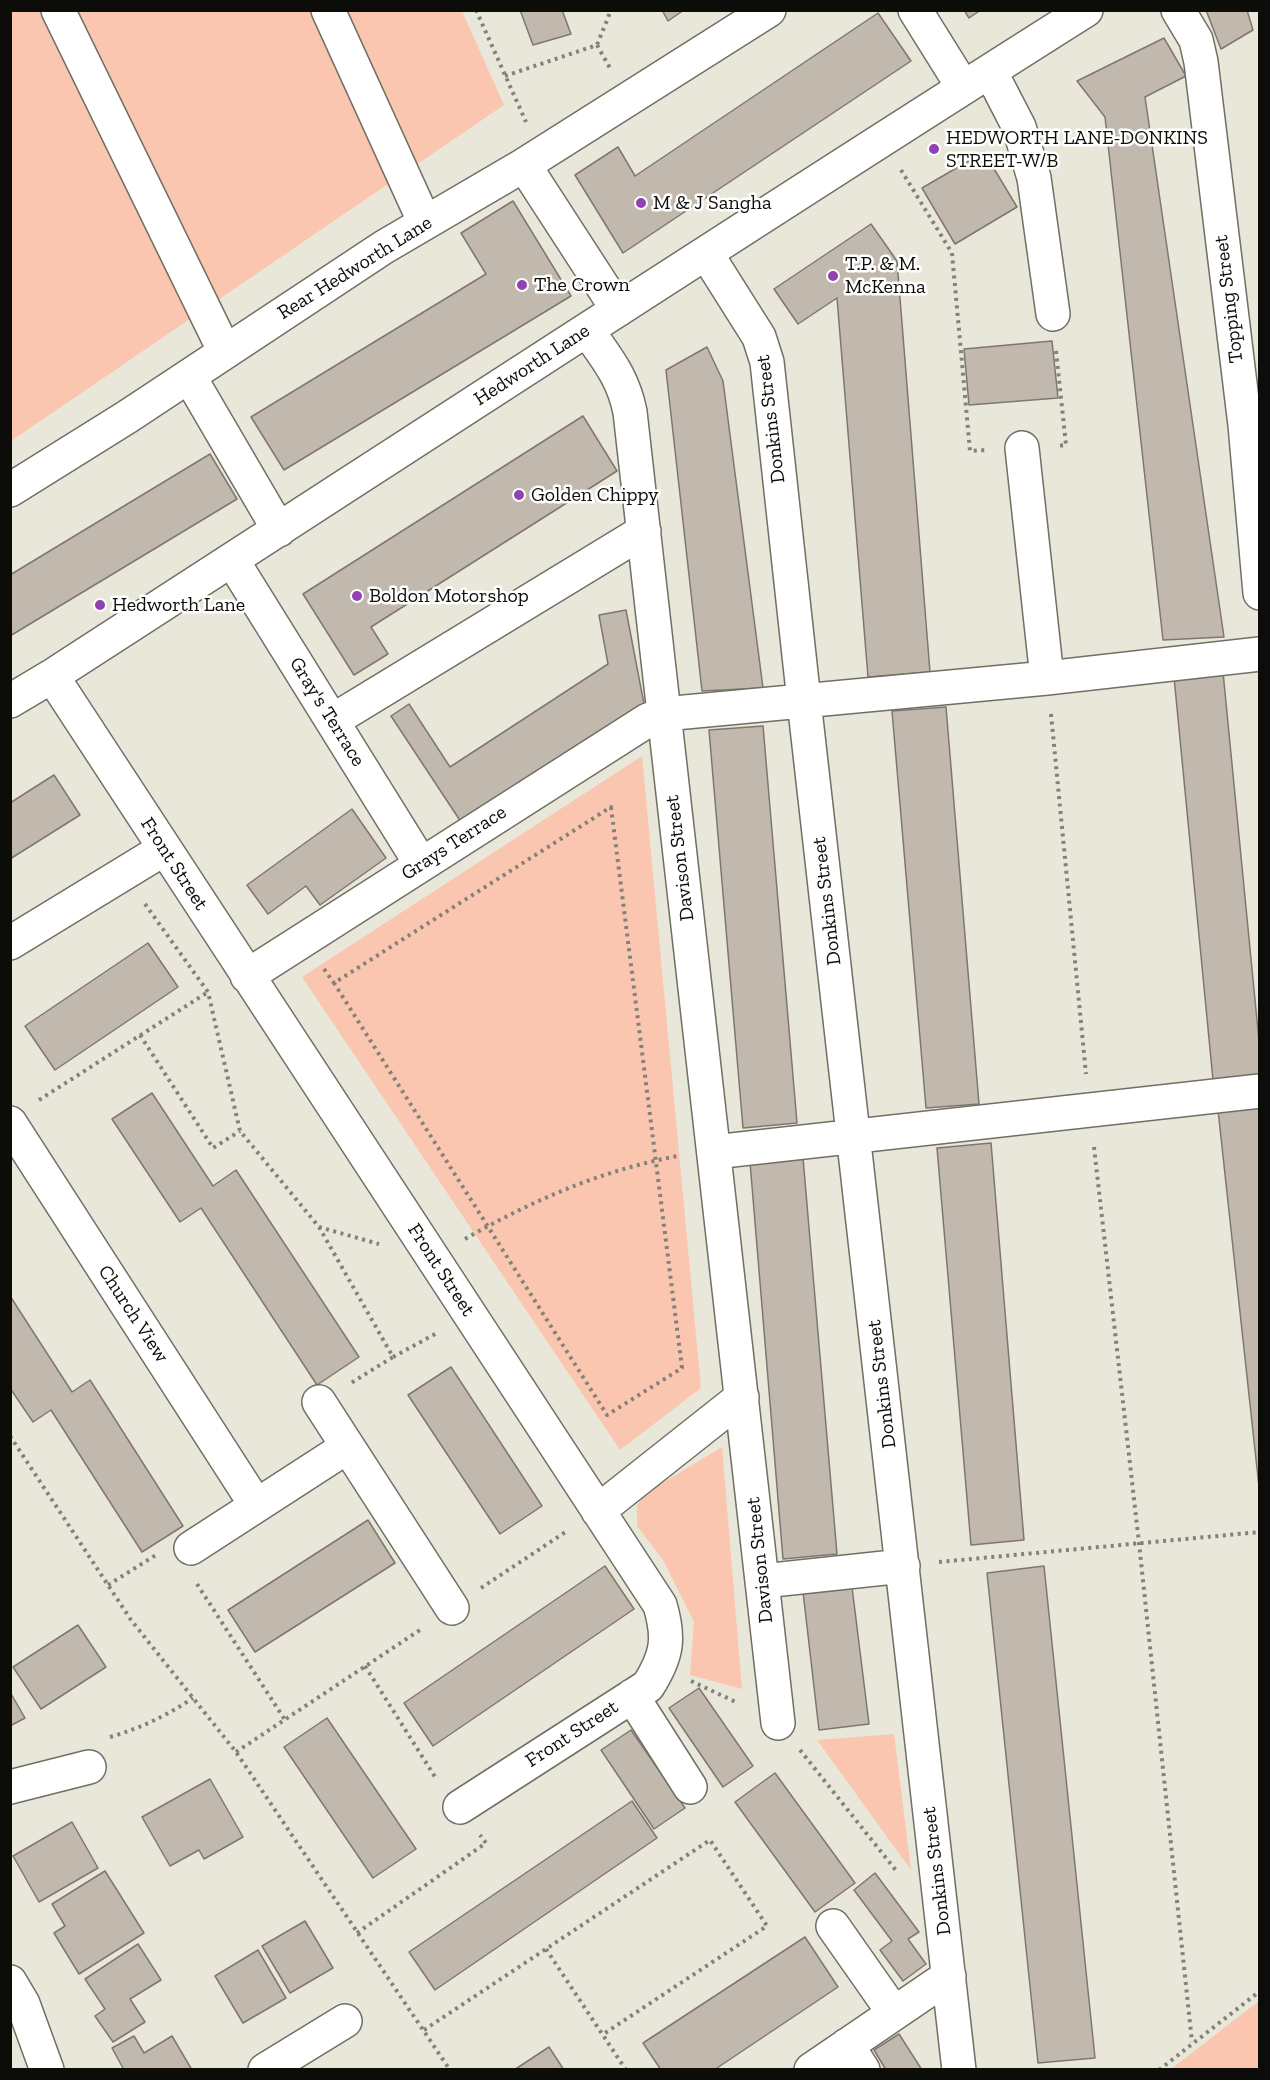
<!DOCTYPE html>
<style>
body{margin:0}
#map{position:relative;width:1270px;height:2080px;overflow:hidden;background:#e8e7da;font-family:"Zilla Slab",serif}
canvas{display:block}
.frame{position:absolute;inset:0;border:12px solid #0c0c08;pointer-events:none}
</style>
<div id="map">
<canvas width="1270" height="2080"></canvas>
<div class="frame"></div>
</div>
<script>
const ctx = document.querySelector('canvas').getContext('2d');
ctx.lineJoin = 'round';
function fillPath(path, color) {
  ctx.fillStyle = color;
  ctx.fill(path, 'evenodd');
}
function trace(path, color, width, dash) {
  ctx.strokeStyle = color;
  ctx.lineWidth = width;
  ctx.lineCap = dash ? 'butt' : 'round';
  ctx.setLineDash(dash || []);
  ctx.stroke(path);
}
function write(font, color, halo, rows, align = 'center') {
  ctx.font = font + ' "Zilla Slab",serif';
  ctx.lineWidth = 5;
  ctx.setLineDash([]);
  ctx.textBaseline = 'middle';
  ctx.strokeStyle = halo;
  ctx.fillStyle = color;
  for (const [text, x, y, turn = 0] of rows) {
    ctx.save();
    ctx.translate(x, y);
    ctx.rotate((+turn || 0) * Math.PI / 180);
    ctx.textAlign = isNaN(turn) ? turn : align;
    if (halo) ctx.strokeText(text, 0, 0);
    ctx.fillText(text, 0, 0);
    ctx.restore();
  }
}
const green = new Path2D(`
 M11,11H462L504,105L11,441Z
 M642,756L701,1388L620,1450L302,977Z
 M722,1447L742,1689L690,1675L694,1622L663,1560L637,1526V1505L649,1491Z
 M894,1734L911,1870L817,1740Z
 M1259,2001V2069H1171Z`);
const building = new Path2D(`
 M520,10H562L571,34L533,45Z
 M662,10H684L668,21Z
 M964,10H981L969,18Z
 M1206,10H1247L1253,30L1221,49Z
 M878,13L911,61L623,253L575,175L618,147L635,176Z
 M1164,38L1186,76L1145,97L1224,637L1163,640L1105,117L1077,81Z
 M984,152L1017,207L955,244L922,188Z
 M513,201L571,296L284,470L251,417L486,274L461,233Z
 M871,224L897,261L930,672L868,677L837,298L798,324L774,289Z
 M1052,341L1058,398L969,405L964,349Z
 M707,347L723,381L763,688L702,691L666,370Z
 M583,416L617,471L371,627L388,654L354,675L303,594Z
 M210,454L237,499L10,636V575Z
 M626,610L644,704L461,822L391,716L409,704L450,767L608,664L599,615Z
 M1223,672L1260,1051V1076L1213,1080L1174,677Z
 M946,707L979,1104L926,1108L892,711Z
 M763,726L797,1123L743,1128L709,730Z
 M54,775L80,815L10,859V803Z
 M352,809L386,858L320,905L306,886L268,914L247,885Z
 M148,943L178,987L55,1070L25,1026Z
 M152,1093L213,1186L236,1170L359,1357L317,1385L201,1208L180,1222L112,1119Z
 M1260,1105V1496L1218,1110Z
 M991,1143L1024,1540L971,1545L937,1148Z
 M803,1158L837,1554L783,1559L750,1162Z
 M10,1296L72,1392L90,1380L183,1526L142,1552L51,1410L33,1422L10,1388Z
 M451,1367L542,1506L500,1534L408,1395Z
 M368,1520L395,1563L255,1652L228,1610Z
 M605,1566L634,1609L433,1746L404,1703Z
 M1044,1566L1095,2058L1038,2063L987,1573Z
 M852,1587L869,1724L819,1730L803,1592Z
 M78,1625L106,1667L41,1709L13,1667Z
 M699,1688L753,1766L723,1787L669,1708Z
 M10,1692L25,1718L10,1726Z
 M327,1718L416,1849L373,1878L284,1747Z
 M631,1730L685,1808L654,1829L601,1750Z
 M775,1773L855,1883L815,1912L735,1802Z
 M210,1779L243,1837L204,1859L199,1850L170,1866L142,1817Z
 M632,1801L657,1838L435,1990L409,1952Z
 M72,1822L98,1868L39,1902L13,1856Z
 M105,1871L144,1933L79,1974L54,1933L65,1926L52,1904Z
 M875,1873L919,1932L908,1939L926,1964L903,1981L880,1950L892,1941L854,1890Z
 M305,1921L333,1968L290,1993L262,1946Z
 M805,1937L838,1987L714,2070H661L643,2043Z
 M138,1944L161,1980L130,1999L145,2022L113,2042L95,2016L105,2009L85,1979Z
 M258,1950L286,1998L243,2023L215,1976Z
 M899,2034L922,2070H886L874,2050Z
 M134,2036L144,2053L172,2036L192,2070H124L112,2048Z
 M549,2047L564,2070H514Z`);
const path = new Path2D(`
 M476,10L526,122
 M597,45L610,68
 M505,76L597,45L611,10
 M901,170L952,253L970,451L987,450
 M1056,351L1066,445L1057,446
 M1051,714L1086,1074
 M611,807L682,1368L607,1415L334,983Z
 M145,904L208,992L240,1131L319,1227L379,1244
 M324,969L334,983
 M140,1035L213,1148L240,1131
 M39,1100L208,992
 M1094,1147L1139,1543L1192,2042
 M319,1227L393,1357L351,1383
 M465,1239C531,1201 602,1170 678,1156
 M393,1357L437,1333
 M10,1436L131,1620L236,1752L450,2070
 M939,1562L1260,1532
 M197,1584L285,1720
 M108,1585L156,1555
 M481,1588L567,1531
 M365,1666L437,1780
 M691,1681L738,1703
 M110,1737C141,1728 166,1716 193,1698
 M800,1750L898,1873
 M236,1752L423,1628
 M357,1933L486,1843L480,1835
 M546,1949L626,2070
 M424,2030L710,1840L767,1926L602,2035
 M1159,2070L1260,1991`);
const minor = new Path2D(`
 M58,10L225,352
 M328,10L425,223
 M915,10L963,87
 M1178,10L1196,40L1201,62L1245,425L1260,593
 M990,71L1019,127L1034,178L1053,314
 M524,165L618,310
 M706,253L759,337L767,362L804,701L959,2070
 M587,330C607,359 623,377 630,412L778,1723
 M189,376L279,530
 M1022,448L1047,678
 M10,490L127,417L384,247L524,165L769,10
 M232,560L421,864
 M52,676L660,1605C670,1639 667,1656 648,1686L460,1807
 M10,701L52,676C396,454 739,229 1086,10
 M332,721L644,531
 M10,943L164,849
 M247,976L648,720L664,714L1047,678L1260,654
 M10,1123L256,1505
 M714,1152L1260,1091
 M319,1402L452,1608
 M598,1511L742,1397
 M191,1548L347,1447
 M763,1581L903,1566
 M632,1696L690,1787
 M10,1787L89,1767
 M833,1926L894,2013
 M10,1982L23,2004L47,2070
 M847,2045L863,2070
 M265,2070L345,2021
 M811,2070L949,1976`);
const markers = [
 [934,149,6,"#9141b1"],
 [641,203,6,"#9141b1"],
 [833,276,6,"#9141b1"],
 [522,285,6,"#9141b1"],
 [519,495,6,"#9141b1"],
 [357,596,6,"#9141b1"],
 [100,605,6,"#9141b1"]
];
const poiNames = [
 ["HEDWORTH LANE-DONKINS",946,138],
 ["STREET-W/B",946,161],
 ["M & J Sangha",653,203],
 ["T.P. & M.",845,264],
 ["McKenna",845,287],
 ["The Crown",534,285],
 ["Golden Chippy",531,495],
 ["Boldon Motorshop",369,596],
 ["Hedworth Lane",112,605]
];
const streetNames = [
 ["Rear Hedworth Lane",355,268,-32],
 ["Topping Street",1229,299,-97],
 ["Hedworth Lane",532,365,-33],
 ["Donkins Street",771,419,-97],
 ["Gray's Terrace",327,712,58],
 ["Grays Terrace",454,843,-33],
 ["Davison Street",680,858,-97],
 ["Front Street",174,864,57],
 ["Donkins Street",827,901,-97],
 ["Front Street",441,1270,57],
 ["Church View",133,1314,57],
 ["Donkins Street",882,1384,-97],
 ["Davison Street",760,1560,-96],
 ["Front Street",572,1734,-33],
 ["Donkins Street",937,1871,-97]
];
fillPath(green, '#fbc6af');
fillPath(building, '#c1b8ae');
trace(building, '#7f776e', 1.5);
trace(minor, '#706f64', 36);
trace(path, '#828279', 4, [3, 4.5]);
trace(minor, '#fff', 33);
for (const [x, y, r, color] of markers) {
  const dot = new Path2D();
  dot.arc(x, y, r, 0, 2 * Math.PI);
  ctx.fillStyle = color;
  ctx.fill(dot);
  trace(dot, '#fff', 2);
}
write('20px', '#0c0c08', '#fff', poiNames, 'left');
write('20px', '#0c0c08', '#fff', streetNames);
</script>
